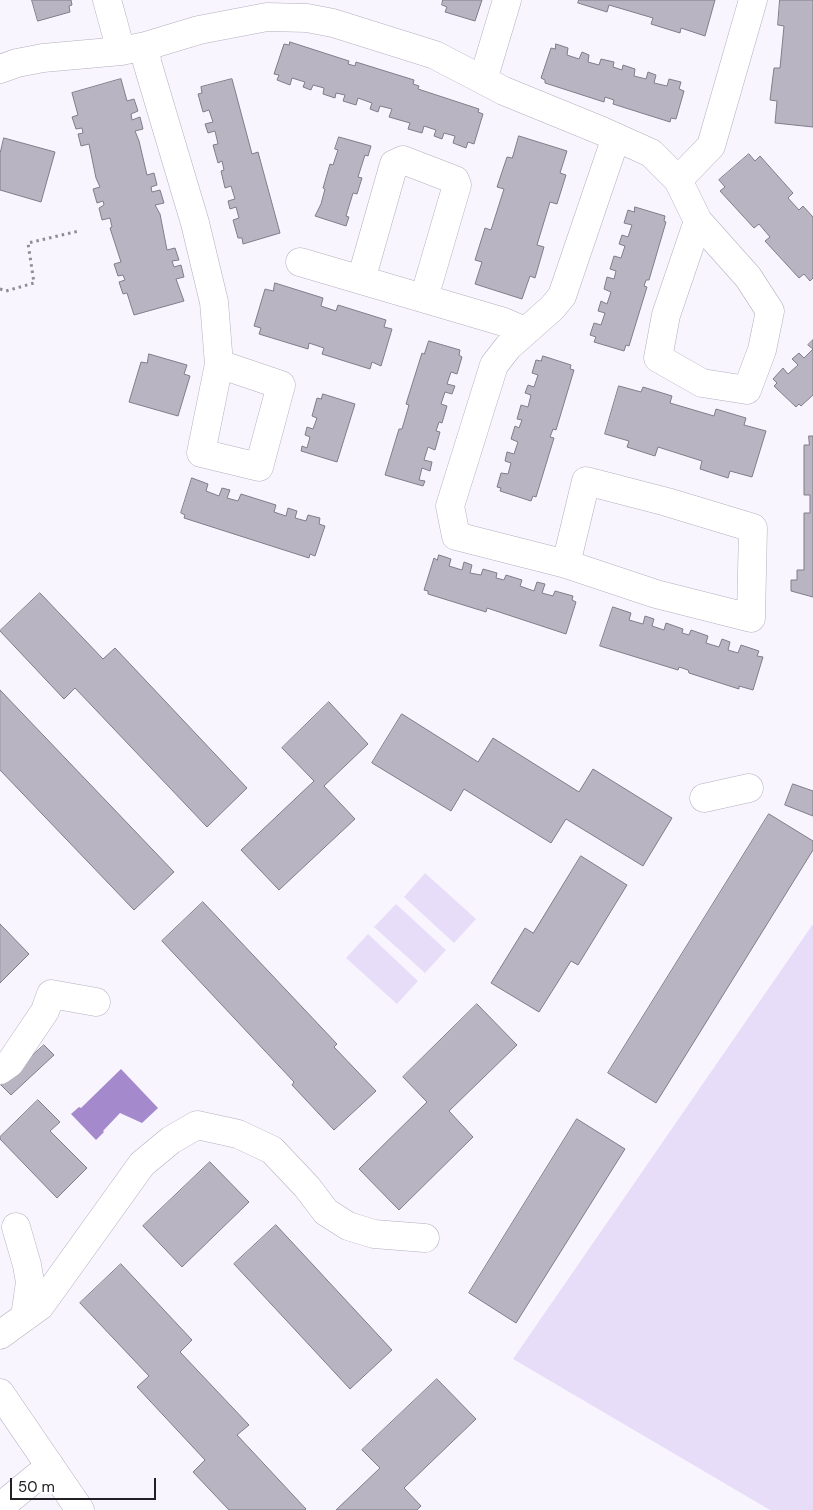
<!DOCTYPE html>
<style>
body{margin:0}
#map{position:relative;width:813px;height:1510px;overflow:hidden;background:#f8f5ff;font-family:"DM Sans",sans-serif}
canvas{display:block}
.scale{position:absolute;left:10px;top:1478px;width:146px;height:22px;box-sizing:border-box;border:2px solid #222025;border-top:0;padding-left:6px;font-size:15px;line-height:18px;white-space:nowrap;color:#222025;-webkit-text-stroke:4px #fff;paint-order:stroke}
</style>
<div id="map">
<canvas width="813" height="1510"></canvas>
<div class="scale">50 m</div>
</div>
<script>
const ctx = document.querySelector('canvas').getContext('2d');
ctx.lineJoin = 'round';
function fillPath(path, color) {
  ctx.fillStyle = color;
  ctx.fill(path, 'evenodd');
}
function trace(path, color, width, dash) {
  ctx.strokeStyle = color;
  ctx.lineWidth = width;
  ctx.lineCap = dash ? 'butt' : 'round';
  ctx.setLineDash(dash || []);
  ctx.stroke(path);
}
const green = new Path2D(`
 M425,873L476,919L454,943L404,897Z
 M396,904L446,950L425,973L374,927Z
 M813,924V1510H770L513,1359Z
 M368,934L418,981L397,1004L346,958Z`);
const water = new Path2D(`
 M121,1069L158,1108L142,1123L120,1113L103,1131L104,1132L96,1140L71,1114L79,1107L81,1108Z`);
const building = new Path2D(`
 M32,0H71L72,5L69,6L70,12L38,21Z
 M443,0H482L475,21L445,12L447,7L442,5Z
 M579,0H715L705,36L681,28L680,33L651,24L653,18L609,5L607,12L578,3Z
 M780,0H813V127L775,123L777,101L770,100L774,68H780L784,26L778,25Z
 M290,42L349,61L348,64L355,66L356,62L414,80L413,84L419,86L418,89L479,109L478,112L483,114L474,144L468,142L466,148L453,143L455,136L444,133L442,139L434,136L436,130L424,126L422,133L408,129L410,123L389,117L392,109L380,106L378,112L370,109L372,103L358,98L356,105L343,101L345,95L336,93L335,98L323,94L324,88L313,85L311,90L303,87L305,82L292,78L290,85L277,80L279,75L274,74L284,44L289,45Z
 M556,44L568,48L567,55L579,59L582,52L589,55L588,62L599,65L601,59L614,62L613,67L622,70L623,65L635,69L634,76L646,79L648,72L656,75L654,83L667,86L669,79L681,82L679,89L684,91L676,119L671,118L670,122L613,104L614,100L605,97L604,102L545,83V80L541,78L551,48L555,49Z
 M121,79L127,101L134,99L138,111L131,114L132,120L140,117L143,129L135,131L139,141L147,175L154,173L157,185L151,187L152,192L160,190L164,203L155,205L160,214L167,250L175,248L179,260L172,261L174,267L181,265L184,277L176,279L184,301L134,315L127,293L123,294L119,282L125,280L123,275L118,276L114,264L121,262L110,228L112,227L110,218L102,220L99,208L104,205L103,201L97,203L93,189L100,187L96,178L89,144L81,146L78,134L83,133L82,128L76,129L72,117L78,115L72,93Z
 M232,79L252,154L258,152L280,233L243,244L242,238H238L233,220L239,218L236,207L230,209L228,201L235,199L231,186L225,188L221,171L224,170L222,161L218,163L213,145L218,144L215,131L208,133L205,124L213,122L209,110L203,112L198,94L202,93L201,87Z
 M519,136L567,151L560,173L566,175L557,204L550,202L537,245L544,247L535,278L530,276L522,299L475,284L482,262L475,260L485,228L491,230L504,189L497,187L507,157L512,158Z
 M339,137L371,146L368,156L365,155L358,177L362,178L357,194L353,193L346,216L349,217L346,226L315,216L321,204L325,189L323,188L330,164L333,165L338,150L335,149Z
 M4,138L55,152L41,202L0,190V154Z
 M749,154L755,161L760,156L793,193L788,198L799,210L803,206L813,217V278L810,281L804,274L799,278L765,241L770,237L759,224L754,228L720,191L725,187L719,180Z
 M635,207L665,216L664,221L666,222L649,280H646L644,286L647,287L629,346L626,345L624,351L594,342L596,337L590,335L594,323L601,325L605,313L598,311L601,301L607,304L611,292L604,289L607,277L614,279L616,271L610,269L614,256L621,258L625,246L619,244L622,235L628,237L632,225L624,223L628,210L634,212Z
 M275,283L323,298L321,306L336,311L338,305L386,320L384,327L392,329L381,366L372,362L370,369L322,354L324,348L309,343L308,349L259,334L261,328L254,326L265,289L273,291Z
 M813,340V395L801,406L799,404L796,407L774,386L777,383L773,379L783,368L788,374L798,365L792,359L799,353L804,358L813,349L808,345Z
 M429,341L460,350L459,355L462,357L457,374L451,372L447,384L455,386L452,394L445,392L441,404L447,406L442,423L439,422L436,431L440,432L435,450L428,447L424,460L432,462L430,471L422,468L419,480L425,481L423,486L385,475L399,429H402L409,405L406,404L422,353L424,354Z
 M149,354L187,365L184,374L190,376L178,416L129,402L141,362L147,363Z
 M543,356L571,365L570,369L574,370L556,430L553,429L550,437L554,438L536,497L533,496L531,501L500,491L501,488L497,487L501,473L508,474L511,463L505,461L507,452L514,454L518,442L511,439L515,426L519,428L522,420L517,419L521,405L528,407L531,395L525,393L528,385L534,387L538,375L532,373L536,360L541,361Z
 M619,386L641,392L643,387L672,396L670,403L714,416L716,409L746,418L744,425L766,431L752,477L730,471L728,478L700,469L702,461L658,447L655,456L627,447L629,441L605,434Z
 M323,394L355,404L337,462L301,451L302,446L307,448L310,437L305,435L307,427L313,429L317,418L312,416L317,398L321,399Z
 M809,436H813V597L791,591V580H797V570H804V513H810V495H804V445H809Z
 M192,478L208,484L206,491L219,496L222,488L230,490L227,498L238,501L241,494L276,505L274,512L286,516L288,508L297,511L295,518L306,521L308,515L320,518L319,524L325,526L315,556L310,554L309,558L184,518L185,515L181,513Z
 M439,555L451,559L449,566L462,570L464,562L472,565L470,573L481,575L483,569L497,573L496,578L504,580L506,575L522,580L520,586L534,591L537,582L545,584L542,593L553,596L555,591L573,596L572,600L576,602L566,634L487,608L486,612L428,594V591L424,590L434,558L437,560Z
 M40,593L103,659L115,648L247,788L207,827L75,688L64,699L0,631Z
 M613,607L631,613L629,620L643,624L645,616L654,619L652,626L664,630L666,623L683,629L682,633L689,635L691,630L708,636L706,643L719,647L722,639L730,642L728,650L738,653L741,645L759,651L757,656L763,657L753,690L739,686V689L689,673L688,670L679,667L678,670L600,646Z
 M0,690L174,872L134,910L0,770Z
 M329,702L368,744L324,786L355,819L279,890L241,850L314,781L282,748Z
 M402,714L478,762L493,738L579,792L593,769L672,818L643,866L566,819L551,843L464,789L451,811L372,763Z
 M793,784L813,791V816L785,805Z
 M769,814L813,841V850L656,1103L608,1073Z
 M581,856L627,885L578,965L571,961L539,1012L491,983L525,928L533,933Z
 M203,902L337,1044L334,1047L376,1091L334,1130L292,1085L294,1082L162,941Z
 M0,924L29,954L0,983Z
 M477,1004L517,1045L449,1111L473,1137L399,1210L359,1169L427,1102L403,1077Z
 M44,1045L54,1055L11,1095L1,1085Z
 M38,1100L60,1122L50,1131L87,1168L57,1198L0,1139V1137Z
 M577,1119L625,1149L516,1323L469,1293Z
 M210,1162L249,1202L182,1267L143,1226Z
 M276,1225L392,1350L350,1389L234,1264Z
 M121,1264L192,1340L180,1352L249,1425L237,1435L306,1509L305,1510H229L193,1472L205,1460L137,1387L149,1376L80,1303Z
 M437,1379L476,1419L404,1488L421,1506L417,1510H336L380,1468L362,1450Z`);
const path = new Path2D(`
 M0,289L6,291L34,283L28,243L79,231`);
const minor = new Path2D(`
 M107,0L121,51
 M146,46L147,62L195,223L214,302L219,364L281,385L259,467L201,453L219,364
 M0,69L17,63L43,58L121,51L146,46L199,30L267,17L307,18L333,23L435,55L504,91L602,131L651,153L678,180L698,221L666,315L658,358L702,383L747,390L762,350L770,311L748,277L698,221
 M483,80L507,0
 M678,180L711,146L753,0
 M300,262L504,322L525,331
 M361,280L394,164L403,160L455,180L457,185L424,298
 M566,564L586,481L667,502L753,528L751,618L656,594L566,564L456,536L450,506L494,365L508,347L552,308L562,296L616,137
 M704,798L749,788
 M0,1070L10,1063L45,1011L51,994L96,1002
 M16,1227L27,1265L30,1282L25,1317
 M0,1335L40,1306L142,1164L171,1140L197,1125L238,1134L272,1150L307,1187L326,1212L348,1226L374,1234L425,1238
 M0,1507L50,1466`);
const major = new Path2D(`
 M0,1393L80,1510`);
fillPath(green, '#e7ddf9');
fillPath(water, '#a489cc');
fillPath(building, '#b9b4c2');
trace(building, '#817c8a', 1);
trace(minor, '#b4afbe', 29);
trace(major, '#b4afbe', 29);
trace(path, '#8f8c94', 3, [2.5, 4]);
trace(minor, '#fff', 28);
trace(major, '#fff', 28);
</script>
